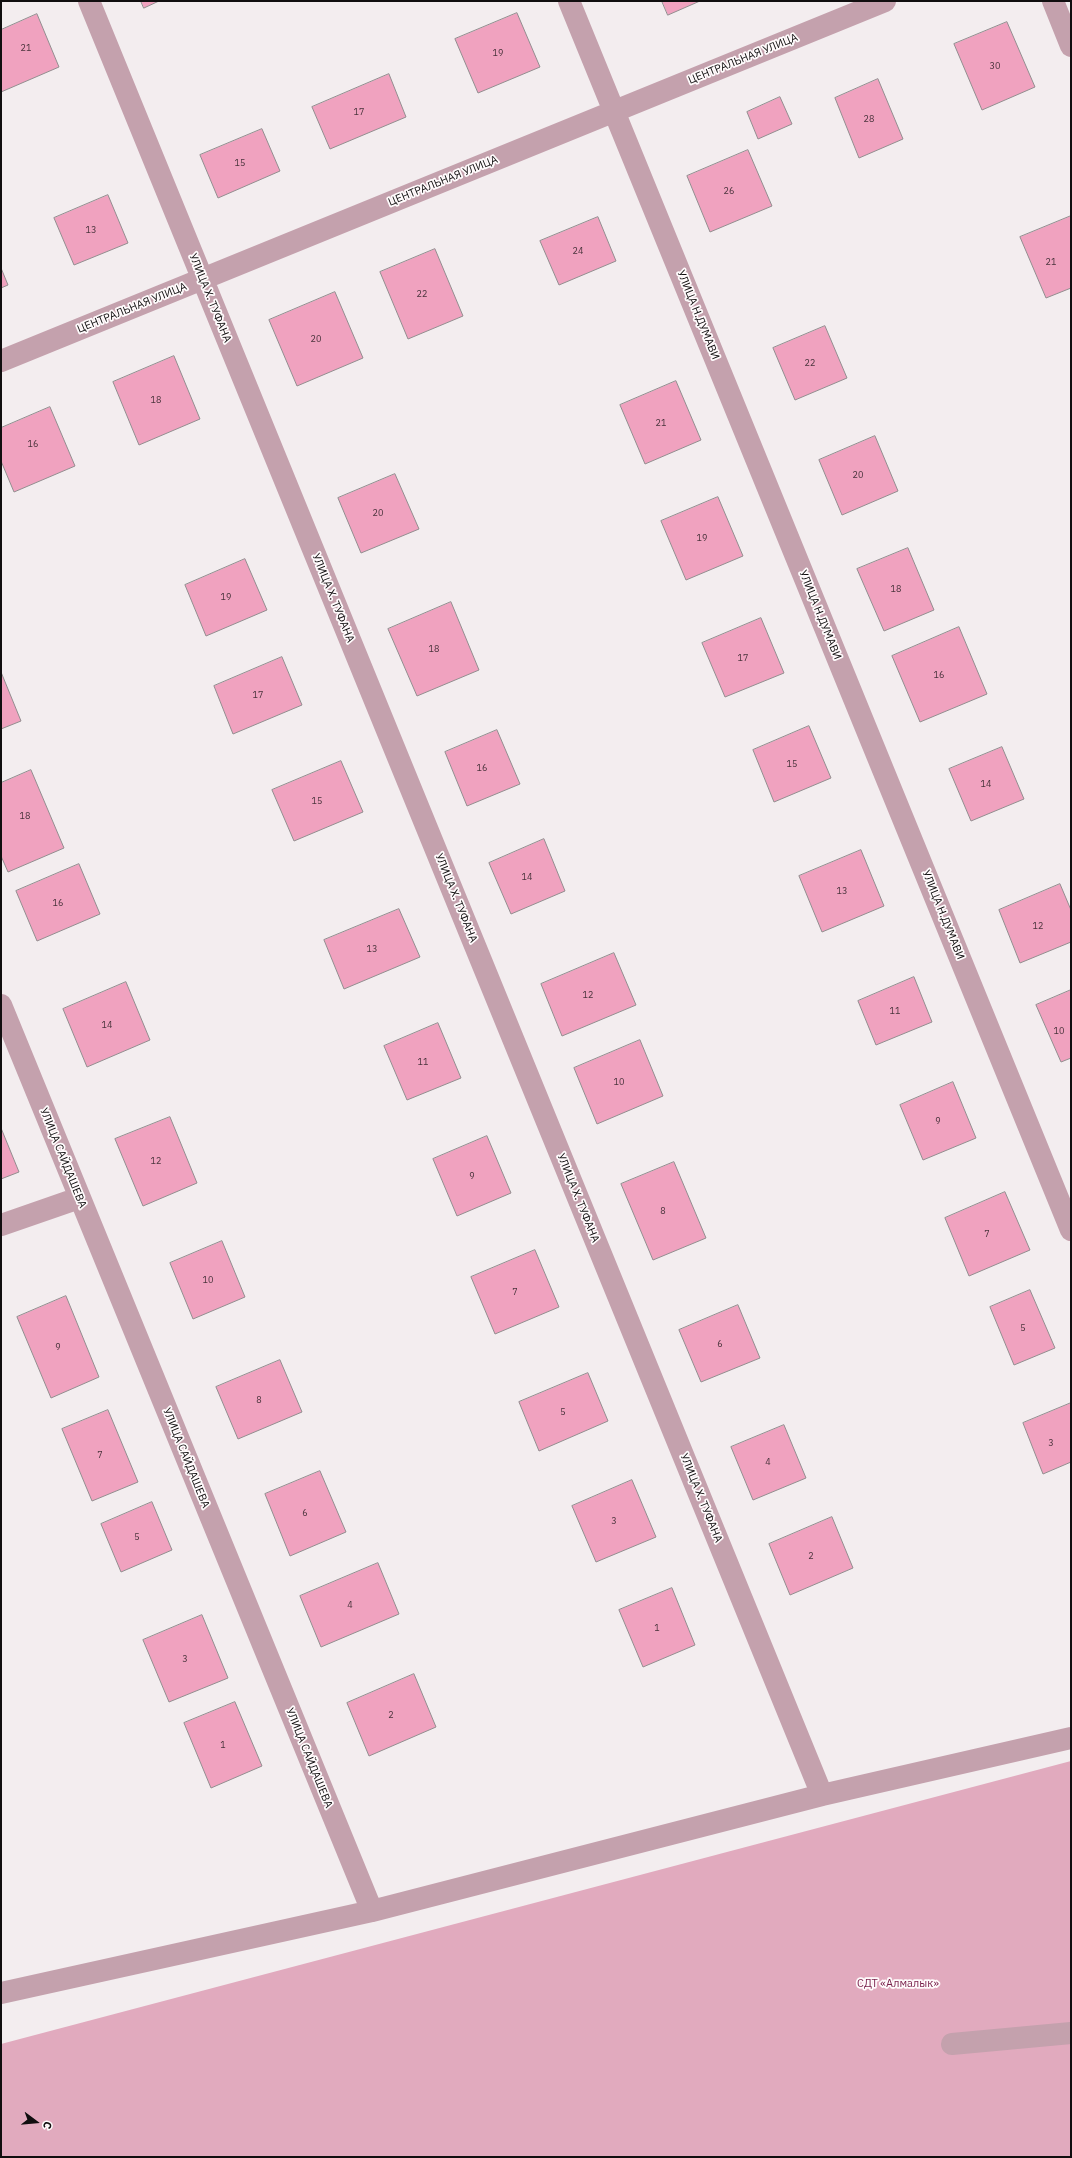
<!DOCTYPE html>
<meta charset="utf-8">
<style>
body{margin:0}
#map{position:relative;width:1072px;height:2158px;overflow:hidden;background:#f3edef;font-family:"IBM Plex Sans",sans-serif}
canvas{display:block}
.frame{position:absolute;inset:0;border:2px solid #100e0f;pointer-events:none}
.north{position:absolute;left:16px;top:2102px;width:40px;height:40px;-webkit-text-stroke:3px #fffbfc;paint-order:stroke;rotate:106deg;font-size:11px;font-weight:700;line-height:16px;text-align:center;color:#100e0f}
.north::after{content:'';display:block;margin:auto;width:14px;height:18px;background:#100e0f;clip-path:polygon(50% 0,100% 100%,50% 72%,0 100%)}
</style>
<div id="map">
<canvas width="1072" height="2158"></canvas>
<div class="frame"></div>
<div class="north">С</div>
</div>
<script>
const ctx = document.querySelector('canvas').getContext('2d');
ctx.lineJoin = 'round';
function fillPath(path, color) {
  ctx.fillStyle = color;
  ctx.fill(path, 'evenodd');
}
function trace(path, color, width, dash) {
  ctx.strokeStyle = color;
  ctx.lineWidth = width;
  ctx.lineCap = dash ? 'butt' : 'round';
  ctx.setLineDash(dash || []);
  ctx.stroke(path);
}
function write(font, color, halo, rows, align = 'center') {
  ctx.font = font + ' "IBM Plex Sans",sans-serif';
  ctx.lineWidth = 3.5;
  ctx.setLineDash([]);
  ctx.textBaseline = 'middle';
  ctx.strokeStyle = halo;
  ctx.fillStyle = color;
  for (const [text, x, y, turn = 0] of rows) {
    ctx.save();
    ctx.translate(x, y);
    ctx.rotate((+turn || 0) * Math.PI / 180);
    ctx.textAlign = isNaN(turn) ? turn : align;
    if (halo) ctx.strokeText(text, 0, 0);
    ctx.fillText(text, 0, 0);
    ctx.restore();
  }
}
const green = new Path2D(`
 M1071,1761V2157H1V2044Z`);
const building = new Path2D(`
 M141,1H159L144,8Z
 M662,1H700L668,15Z
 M517,13L540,67L478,93L455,39Z
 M37,14L59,67L1,92V30Z
 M1007,22L1035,87L982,110L954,44Z
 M389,74L406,117L330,149L312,107Z
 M878,79L903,139L859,158L835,98Z
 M780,97L792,124L758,139L747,112Z
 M262,129L280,171L218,198L200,155Z
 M748,150L772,206L710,232L687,176Z
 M108,195L128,243L74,265L54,218Z
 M1071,216V288L1046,298L1020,237Z
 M598,217L616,261L559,285L540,241Z
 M435,249L463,316L408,339L380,272Z
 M1,268L8,285L1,288Z
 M335,292L363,358L297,386L269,320Z
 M825,326L847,378L795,400L773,348Z
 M174,356L200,419L139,445L113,382Z
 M676,381L701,440L645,464L620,405Z
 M50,407L75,466L14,492L1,461V428Z
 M875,436L898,491L842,515L819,460Z
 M395,474L419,529L361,553L338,498Z
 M718,497L743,556L686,580L661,521Z
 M908,548L934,610L884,631L857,569Z
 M245,559L267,610L206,636L185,585Z
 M451,602L479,670L417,696L388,629Z
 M761,618L784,673L725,697L702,643Z
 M959,627L987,694L920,722L892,656Z
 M282,657L302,705L233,734L214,686Z
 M1,672L21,721L1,729Z
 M809,726L831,778L774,802L753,750Z
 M497,730L520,784L467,806L445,752Z
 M1002,747L1024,799L971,821L949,769Z
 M341,761L363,812L294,841L272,790Z
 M31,770L64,848L8,872L1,856V783Z
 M544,839L565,891L511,914L489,863Z
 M861,850L884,906L822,932L799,876Z
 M79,864L100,914L37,941L16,891Z
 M1060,884L1071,910V942L1020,963L999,910Z
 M399,909L420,957L344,989L324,940Z
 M614,953L636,1005L562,1036L541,984Z
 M914,977L932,1022L876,1045L858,1001Z
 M126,982L150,1040L87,1067L63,1009Z
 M1071,990V1058L1061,1062L1036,1005Z
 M438,1023L461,1078L407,1100L384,1046Z
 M640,1040L663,1096L597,1124L574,1068Z
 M953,1082L976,1138L923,1160L900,1105Z
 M170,1117L197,1183L143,1206L115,1139Z
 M1,1128L19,1172L1,1179Z
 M487,1136L511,1193L457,1216L433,1159Z
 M674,1162L706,1238L653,1260L621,1184Z
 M1005,1192L1030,1250L969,1276L945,1218Z
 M222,1241L245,1297L193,1319L170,1263Z
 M535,1250L559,1307L495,1334L471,1277Z
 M1030,1290L1055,1348L1014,1365L990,1307Z
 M66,1296L99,1377L51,1398L17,1317Z
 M738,1305L760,1358L701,1382L679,1330Z
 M280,1360L302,1412L238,1439L216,1387Z
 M588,1373L608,1421L539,1451L519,1402Z
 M1071,1403V1462L1043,1474L1023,1423Z
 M108,1410L138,1482L92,1501L62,1429Z
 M784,1425L806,1478L753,1500L731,1447Z
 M320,1471L346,1532L290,1556L265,1494Z
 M632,1480L656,1537L596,1562L572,1506Z
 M152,1502L172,1550L121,1572L101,1524Z
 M832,1517L853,1568L790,1595L769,1544Z
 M378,1563L399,1614L321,1647L300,1596Z
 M672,1588L695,1645L643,1667L619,1610Z
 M202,1615L228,1678L169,1702L143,1640Z
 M414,1674L436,1727L369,1756L347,1703Z
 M235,1702L262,1766L211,1788L184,1723Z`);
const minor = new Path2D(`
 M89,1L822,1795
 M569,1L1071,1230
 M1053,1L1071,46
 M1,361L885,1
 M1,1005L372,1911
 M1,1225L79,1198
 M1,1993L372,1911L822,1795L1071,1738
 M952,2044L1071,2033`);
const numberNames = [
 ["21",26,48],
 ["19",498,53],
 ["30",995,66],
 ["17",359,112],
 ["28",869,119],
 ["15",240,163],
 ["26",729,191],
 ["13",91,230],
 ["24",578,251],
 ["21",1051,262],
 ["22",422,294],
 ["20",316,339],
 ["22",810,363],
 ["18",156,400],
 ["21",661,423],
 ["16",33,444],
 ["20",858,475],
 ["20",378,513],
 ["19",702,538],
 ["18",896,589],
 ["19",226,597],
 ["18",434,649],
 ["17",743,658],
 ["16",939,675],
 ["17",258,695],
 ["15",792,764],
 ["16",482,768],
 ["14",986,784],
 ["15",317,801],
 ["18",25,816],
 ["14",527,877],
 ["13",842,891],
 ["16",58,903],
 ["12",1038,926],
 ["13",372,949],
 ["12",588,995],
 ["11",895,1011],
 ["14",107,1025],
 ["10",1059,1031],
 ["11",423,1062],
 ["10",619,1082],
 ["9",938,1121],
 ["12",156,1161],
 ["9",472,1176],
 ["8",663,1211],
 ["7",987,1234],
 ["10",208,1280],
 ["7",515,1292],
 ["5",1023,1328],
 ["6",720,1344],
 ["9",58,1347],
 ["8",259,1400],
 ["5",563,1412],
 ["3",1051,1443],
 ["7",100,1455],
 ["4",768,1462],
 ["6",305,1513],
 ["3",614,1521],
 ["5",137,1537],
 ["2",811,1556],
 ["4",350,1605],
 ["1",657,1628],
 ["3",185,1659],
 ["2",391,1715],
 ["1",223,1745]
];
const streetNames = [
 ["ЦЕНТРАЛЬНАЯ УЛИЦА",743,59,-22],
 ["ЦЕНТРАЛЬНАЯ УЛИЦА",443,181,-22],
 ["УЛИЦА Х. ТУФАНА",210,298,68],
 ["ЦЕНТРАЛЬНАЯ УЛИЦА",132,308,-22],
 ["УЛИЦА Н.ДУМАВИ",698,315,68],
 ["УЛИЦА Х. ТУФАНА",333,598,68],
 ["УЛИЦА Н.ДУМАВИ",820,615,68],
 ["УЛИЦА Х. ТУФАНА",456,898,68],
 ["УЛИЦА Н.ДУМАВИ",943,915,68],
 ["УЛИЦА САЙДАШЕВА",63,1158,68],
 ["УЛИЦА Х. ТУФАНА",578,1198,68],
 ["УЛИЦА САЙДАШЕВА",186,1458,68],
 ["УЛИЦА Х. ТУФАНА",701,1498,68],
 ["УЛИЦА САЙДАШЕВА",309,1758,68]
];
const parkNames = [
 ["СДТ «Алмалык»",898,1984]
];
fillPath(green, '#e1aabe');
fillPath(building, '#f0a2bf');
trace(building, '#928d8f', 1);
trace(minor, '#c4a1ad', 22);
write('9px', '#48333b', null, numberNames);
write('11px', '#100e0f', '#fffbfc', streetNames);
write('11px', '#771e49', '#fffbfc', parkNames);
</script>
